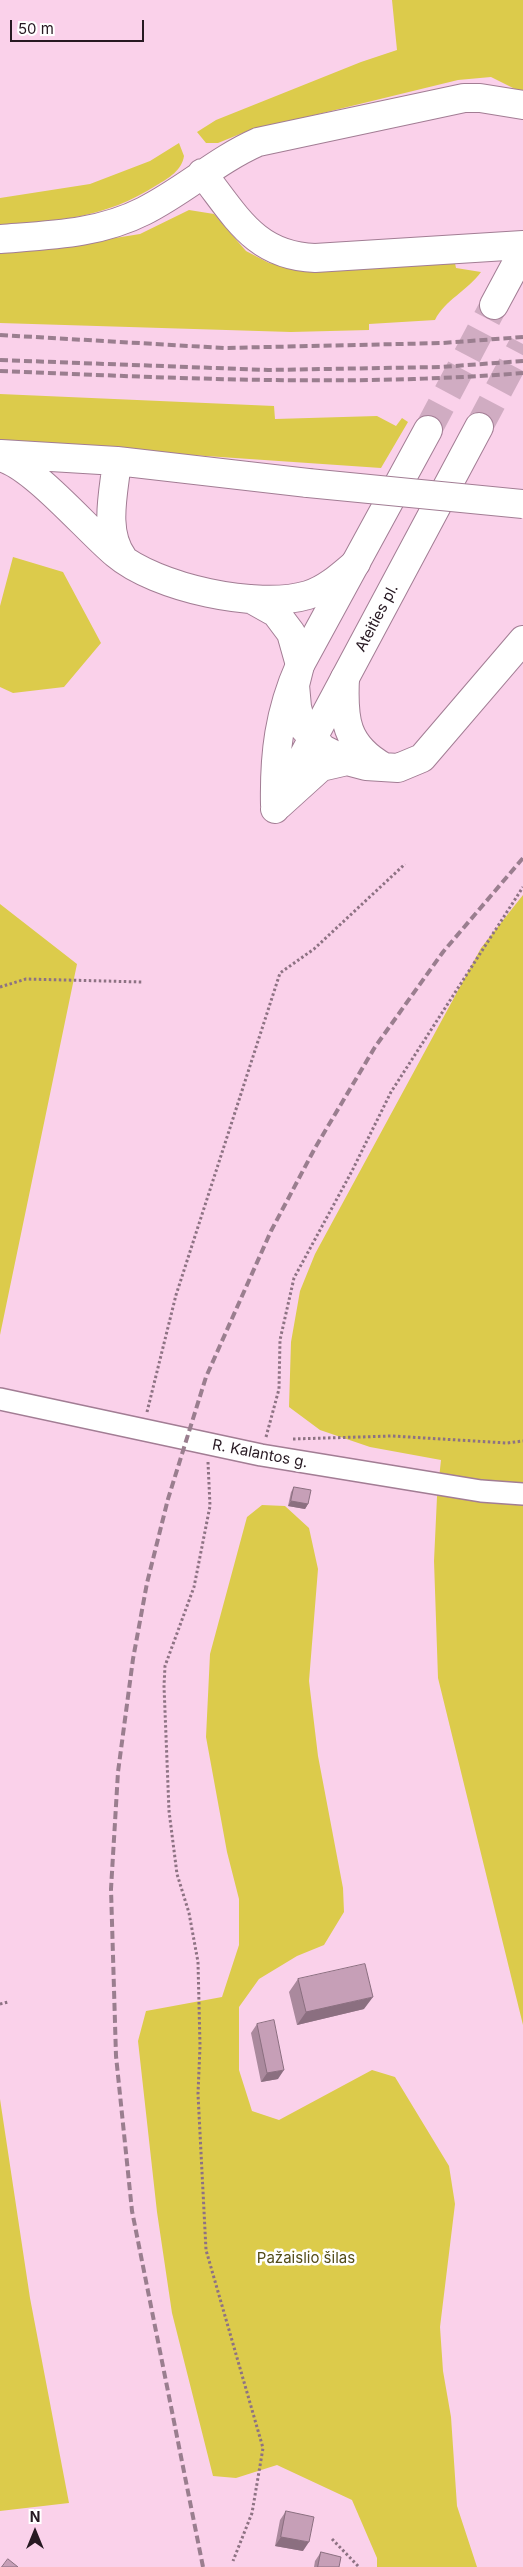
<!DOCTYPE html>
<meta charset="utf-8">
<style>
body{margin:0}
#map{position:relative;width:523px;height:2567px;overflow:hidden;background:#fad1ea;font-family:Inter,sans-serif}
canvas{display:block}
.north{position:absolute;left:10px;top:2507px;width:50px;height:50px;-webkit-text-stroke:4px #fff;paint-order:stroke;rotate:0deg;font-size:14px;font-weight:700;line-height:20px;text-align:center;color:#271922}
.north::after{content:'';display:block;margin:auto;width:18px;height:22px;background:#271922;clip-path:polygon(50% 0,100% 100%,50% 72%,0 100%)}
.scale{position:absolute;left:10px;top:20px;width:134px;height:22px;box-sizing:border-box;border:2px solid #271922;border-top:0;padding-left:6px;font-size:15px;line-height:18px;white-space:nowrap;color:#271922;-webkit-text-stroke:4px #fff;paint-order:stroke}
</style>
<div id="map">
<canvas width="523" height="2567"></canvas>
<div class="north">N</div>
<div class="scale">50 m</div>
</div>
<script>
const ctx = document.querySelector('canvas').getContext('2d');
ctx.lineJoin = 'round';
function fillPath(path, color) {
  ctx.fillStyle = color;
  ctx.fill(path, 'evenodd');
}
function trace(path, color, width, dash) {
  ctx.strokeStyle = color;
  ctx.lineWidth = width;
  ctx.lineCap = dash ? 'butt' : 'round';
  ctx.setLineDash(dash || []);
  ctx.stroke(path);
}
function write(font, color, halo, rows, align = 'center') {
  ctx.font = font + ' Inter,sans-serif';
  ctx.lineWidth = 5;
  ctx.setLineDash([]);
  ctx.textBaseline = 'middle';
  ctx.strokeStyle = halo;
  ctx.fillStyle = color;
  for (const [text, x, y, turn = 0] of rows) {
    ctx.save();
    ctx.translate(x, y);
    ctx.rotate((+turn || 0) * Math.PI / 180);
    ctx.textAlign = isNaN(turn) ? turn : align;
    if (halo) ctx.strokeText(text, 0, 0);
    ctx.fillText(text, 0, 0);
    ctx.restore();
  }
}
const green = new Path2D(`
 M392,0H523V93L491,77L458,80L245,132L218,143H206L197,132L216,120L361,62L397,50Z
 M179,143L184,156C182,170 169,178 157,185C103,219 61,220 0,225V198L90,184L150,161Z
 M189,210L214,214L246,251L269,263L293,268L455,263L456,268L481,272C467,291 445,300 435,320L369,324V330L291,332L0,323V248L109,239L140,234Z
 M0,394L274,406L275,419L377,416L396,426L402,418L408,422L381,468L16,443L0,440Z
 M13,557L63,572L101,643L64,687L13,693L0,687V606Z
 M523,895V2025L438,1678L434,1561L437,1497L441,1460L370,1447L320,1430L289,1407L291,1342L300,1291L315,1254L481,948Z
 M0,904L77,964L0,1335Z
 M262,1505L285,1506L309,1528L318,1569L309,1681L318,1756L343,1888L344,1912L324,1945L297,1956L259,1979L239,2007V2070L252,2111L279,2120L372,2070L395,2077L449,2166L455,2204L440,2327L443,2371L451,2417L457,2506L477,2567H377V2558L352,2500L277,2465L236,2478L213,2476L172,2313L157,2212L138,2041L146,2011L222,1997L239,1945V1899L227,1852L206,1737L210,1654L247,1517Z
 M0,2099L30,2298L69,2503L0,2511Z`);
const highwayTunnel = new Path2D(`
 M479,427L523,344
 M428,430L494,305`);
const path = new Path2D(`
 M0,987L26,979L143,982
 M147,1412L176,1295L280,973L314,949L405,864
 M266,1437L279,1389L280,1340L294,1278L352,1171L391,1092L523,887
 M293,1439L392,1436L507,1443L523,1441
 M208,1462L210,1506L194,1587L165,1666L164,1686L169,1811L177,1874L189,1913L198,1962L200,2046L198,2094L206,2250L263,2448L252,2513L233,2561
 M0,2004L8,2002
 M332,2539L359,2567`);
const street = new Path2D(`
 M0,1399L261,1455L481,1491L523,1494`);
const secondary = new Path2D(`
 M202,173C236,216 255,256 315,258L523,245
 M0,239C50,235 99,234 144,211C184,191 217,160 258,142L464,98H480L523,105`);
const primary = new Path2D(`
 M1,454L117,461L308,483
 M0,457C33,465 87,530 116,554C156,588 258,610 308,595C327,589 342,575 356,563
 M117,461C114,492 103,531 123,558
 M251,599L276,613L291,633L300,665L295,685L297,707L302,726L323,749L347,761L366,766L398,768L422,758L523,640
 M345,678C343,719 345,745 384,767
 M279,805L321,767L347,761`);
const highway = new Path2D(`
 M494,305L523,251
 M275,805C274,754 279,712 300,665L428,430
 M275,809L479,427`);
const rail = new Path2D(`
 M0,335L224,348L443,343L523,337
 M0,360L268,370L441,367L523,361
 M0,371C174,378 349,387 523,373
 M203,2567L132,2211L116,2056L111,1889L118,1772L133,1659L147,1583L168,1499L206,1377L271,1231L315,1148L375,1047L443,952L523,858`);
const primaryBridge = new Path2D(`
 M308,483L523,504`);
const wall = new Path2D(`
 M294,1487L308,1504L305,1509L288,1506L291,1492Z
 M298,1979L364,2009L297,2025L289,1992Z
 M257,2024L278,2079L261,2082L251,2033Z
 M286,2511L303,2551L275,2546L280,2520Z
 M321,2552L339,2567H314L315,2561Z`);
const shadedWall = new Path2D(`
 M291,1501L308,1504L305,1509L288,1506Z
 M373,1997L364,2009L297,2025L306,2012Z
 M284,2070L278,2079L261,2082L267,2073Z
 M281,2537L309,2542L303,2551L275,2546Z`);
const building = new Path2D(`
 M294,1487L311,1490L308,1504L291,1501Z
 M365,1964L373,1997L306,2012L298,1979Z
 M274,2020L284,2070L267,2073L257,2024Z
 M286,2511L314,2517L309,2542L281,2537Z
 M321,2552L341,2557L339,2567H318Z
 M8,2559L18,2567H2Z`);
const streetNames = [
 ["Ateities pl.",377,618,-62],
 ["R. Kalantos g.",260,1454,11]
];
const parkNames = [
 ["Pažaislio šilas",306,2258]
];
fillPath(green, '#dccb4b');
trace(highwayTunnel, '#d0acc2', 28, [28, 14]);
trace(street, '#a27d94', 24);
trace(secondary, '#a27d94', 30);
trace(primary, '#a27d94', 30);
trace(highway, '#a27d94', 30);
trace(path, '#8d7283', 3, [2.5, 2.5]);
trace(street, '#fff', 21);
trace(secondary, '#fff', 28);
trace(primary, '#fff', 28);
trace(highway, '#fff', 28);
trace(rail, '#9a7e8f', 4, [8, 4]);
trace(primaryBridge, '#a27d94', 30, []);
trace(primaryBridge, '#fff', 28);
fillPath(wall, '#aa899d');
fillPath(shadedWall, '#8b6f80');
fillPath(building, '#c69fb7');
trace(building, '#8b6f80', 1);
write('15px', '#271922', '#fff', streetNames);
write('15px', '#534c19', '#fff', parkNames);
</script>
